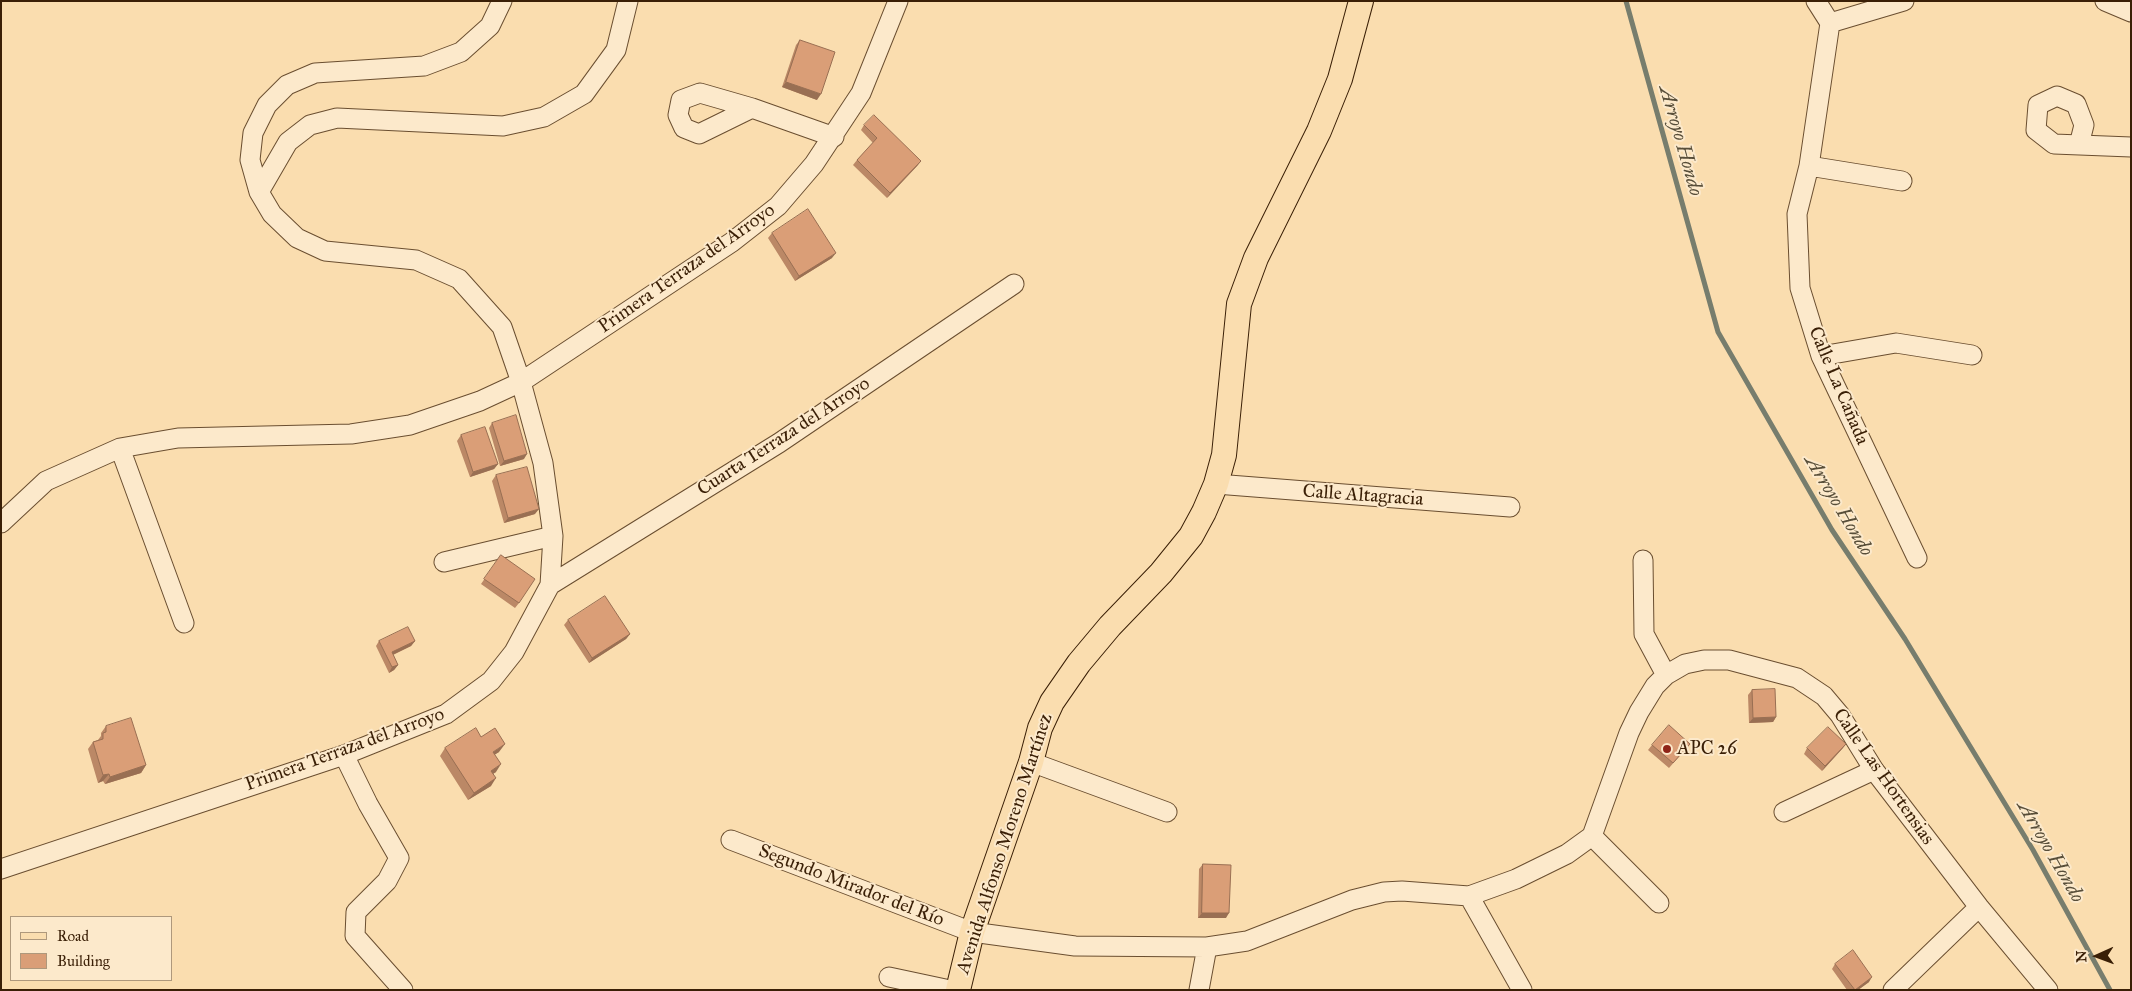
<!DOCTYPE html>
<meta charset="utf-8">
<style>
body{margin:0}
#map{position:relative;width:2132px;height:991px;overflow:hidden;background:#faddaf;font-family:"IM FELL Great Primer",serif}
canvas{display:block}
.frame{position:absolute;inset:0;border:2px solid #3a1f06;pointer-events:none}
.legend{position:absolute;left:10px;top:916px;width:162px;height:65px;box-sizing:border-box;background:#fce9cb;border:1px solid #ae987c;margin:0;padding:6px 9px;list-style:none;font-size:15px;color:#3a1f06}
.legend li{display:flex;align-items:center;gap:10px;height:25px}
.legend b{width:25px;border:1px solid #ae987c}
.north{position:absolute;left:2072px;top:931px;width:50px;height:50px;-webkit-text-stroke:4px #fce9cb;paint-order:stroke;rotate:268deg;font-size:14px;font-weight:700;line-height:20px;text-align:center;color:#3a1f06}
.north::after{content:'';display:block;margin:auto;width:18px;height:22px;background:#3a1f06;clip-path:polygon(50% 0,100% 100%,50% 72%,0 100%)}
</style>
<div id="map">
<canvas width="2132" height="991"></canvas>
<div class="frame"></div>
<ul class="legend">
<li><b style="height:6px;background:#faddaf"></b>Road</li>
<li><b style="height:14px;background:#da9e77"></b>Building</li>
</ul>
<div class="north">N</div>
</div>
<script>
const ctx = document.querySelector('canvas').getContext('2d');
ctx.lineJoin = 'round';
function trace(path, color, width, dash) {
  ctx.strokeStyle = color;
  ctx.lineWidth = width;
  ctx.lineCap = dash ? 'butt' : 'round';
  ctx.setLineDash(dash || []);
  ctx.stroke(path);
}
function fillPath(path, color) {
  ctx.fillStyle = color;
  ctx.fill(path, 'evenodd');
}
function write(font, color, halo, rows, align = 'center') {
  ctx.font = font + ' "IM FELL Great Primer",serif';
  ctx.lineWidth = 4;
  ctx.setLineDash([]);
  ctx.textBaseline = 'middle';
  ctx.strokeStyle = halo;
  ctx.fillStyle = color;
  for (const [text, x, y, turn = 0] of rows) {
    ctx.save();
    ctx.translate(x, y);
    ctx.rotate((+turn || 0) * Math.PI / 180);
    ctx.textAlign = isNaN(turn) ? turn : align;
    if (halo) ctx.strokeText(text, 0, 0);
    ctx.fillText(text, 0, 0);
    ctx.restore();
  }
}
const stream = new Path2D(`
 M1626,1L1718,332L1832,530L1905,639L2033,850L2110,990`);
const minor = new Path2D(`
 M1816,1L1830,23L1809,166L1797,214L1800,288L1821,356L1917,558
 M2105,1L2131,12
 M1830,23L1904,1
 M752,108L699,134L684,128L678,115L681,100L700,93L752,108L834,137
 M2079,145L2084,125L2076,104L2057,96L2038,105L2036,130L2054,144L2131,147
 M1809,166L1902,181
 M259,192L288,142L310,125L337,118L503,126L544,117L584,94L616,50L628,1
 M1821,356L1896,343L1972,355
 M120,448L184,623
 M1216,484L1510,507
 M1,523L46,481L120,448L178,438L351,434L410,425L480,401L521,382L732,242L778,206L814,164L861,93L898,1
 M1643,560L1644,634L1666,675
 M444,562L553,536
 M550,585L779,443L1014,284
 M344,755L368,804L399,858L387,881L356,912L355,936L403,990
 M1031,762L1167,812
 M1784,812L1874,770
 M1592,836L1659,903
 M731,840L972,932L1075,946L1207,947L1247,941L1352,900L1384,892L1402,891L1469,896L1516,879L1567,854L1592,836L1629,733L1639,712L1655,686L1666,675L1685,664L1704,660H1729L1797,678L1824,696L1840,715L1874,770L1979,907L2048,990
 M1,869L344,755L446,714L491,681L514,652L550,585L553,536L543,463L521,382L502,327L459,279L416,260L325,251L297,238L272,214L259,192L250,160L253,133L267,105L287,85L315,73L424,66L461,52L490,26L502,1
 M1469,896L1522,990
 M889,977L950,990
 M1199,990L1207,947
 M1893,990L1979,907`);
const major = new Path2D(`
 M958,990L972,932L1031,762L1040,728L1052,702L1079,663L1110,626L1161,573L1191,536L1204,512L1216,484L1224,455L1239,304L1256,258L1319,131L1340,79L1361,1`);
const wall = new Path2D(`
 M800,40L817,100L782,87L796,45Z
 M864,125L921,161L917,166L887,198L853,165L857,160L873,143L861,130Z
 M772,233L832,258L795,281L768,238Z
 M492,423L524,459L500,466L489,428Z
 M461,435L498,464L494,469L470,477L457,441Z
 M496,475L535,514L504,523L492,481Z
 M501,555L519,603L515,608L481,584Z
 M568,620L630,634L626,639L589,663L564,625Z
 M379,641H415L411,646L393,655L398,665L394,670L389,673L376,646Z
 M1752,690L1776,717L1773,722L1749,723L1748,695Z
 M106,726L146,765L141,773L105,784L103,781L98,783L88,749L93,742L98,740L101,736V733Z
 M1690,744L1669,768L1648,750L1652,745Z
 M1846,744L1842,749L1822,771L1804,754L1807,748Z
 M445,748L499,752L495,754L496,772L493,774L491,786L468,800L440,756Z
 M1203,864L1226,918H1198L1199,869Z
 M1835,964L1869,982L1858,990H1847L1832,969Z`);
const shadedWall = new Path2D(`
 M786,82L821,94L817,100L782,87Z
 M921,161L917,166L887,198L890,193Z
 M836,253L832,258L795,281L799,276Z
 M527,454L524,459L500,466L504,461Z
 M498,464L494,469L470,477L473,472Z
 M539,509L535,514L504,523L508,518Z
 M630,634L626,639L589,663L592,658Z
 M415,641L411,646L388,657L392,652Z
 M398,665L394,670L389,673L392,667Z
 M1776,717L1773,722L1749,723L1753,718Z
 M505,744L499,752L488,759L493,752Z
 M1846,744L1842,749L1822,771L1825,766Z
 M501,764L496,772L486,778L491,771Z
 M146,765L141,773L105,784L110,777Z
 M109,774L103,781L98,783L103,775Z
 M496,778L491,786L468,800L474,793Z
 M1202,913H1229L1226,918H1198Z
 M1872,977L1869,982L1858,990H1855Z`);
const building = new Path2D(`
 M800,40L835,52L821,94L786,82Z
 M874,115L921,161L890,193L857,160L877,138L864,125Z
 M808,209L836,253L799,276L772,233Z
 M516,415L527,454L504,461L492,423Z
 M485,427L498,464L473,472L461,435Z
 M527,467L539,509L508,518L496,475Z
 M501,555L535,579L519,603L484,579Z
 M605,596L630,634L592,658L568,620Z
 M408,627L415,641L392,652L398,665L392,667L379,641Z
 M1775,689L1776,717L1753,718L1752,690Z
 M131,718L146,765L110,777L109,774L103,775L93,742L103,739V733L106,732V726Z
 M1669,725L1690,744L1673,763L1652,745Z
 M1828,727L1846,744L1825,766L1807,748Z
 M476,728L481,737L495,728L505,744L493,752L501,764L491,771L496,778L474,793L445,748Z
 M1203,864L1231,865L1229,913H1202Z
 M1853,950L1872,977L1855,990L1835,964Z`);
const markers = [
 [1667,749,5,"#8f2418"]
];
const streetNames = [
 ["Primera Terraza del Arroyo",687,269,-35],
 ["Calle La Cañada",1838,386,67],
 ["Cuarta Terraza del Arroyo",784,437,-33],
 ["Calle Altagracia",1363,496,4],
 ["Primera Terraza del Arroyo",345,750,-20],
 ["Calle Las Hortensias",1883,777,55],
 ["Avenida Alfonso Moreno Martínez",1005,844,-72],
 ["Segundo Mirador del Río",851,886,21]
];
const poiNames = [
 ["APC 26",1677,749]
];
const waterNames = [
 ["Arroyo Hondo",1680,141,74],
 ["Arroyo Hondo",1838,506,59],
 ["Arroyo Hondo",2050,852,60]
];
trace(stream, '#777d6d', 5);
trace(minor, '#6a4e30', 21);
trace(major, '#3a1f06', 26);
trace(minor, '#fce9cb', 19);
trace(major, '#faddaf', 24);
fillPath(wall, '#b86');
fillPath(shadedWall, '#996f53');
fillPath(building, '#da9e77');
trace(building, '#996f53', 1);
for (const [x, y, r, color] of markers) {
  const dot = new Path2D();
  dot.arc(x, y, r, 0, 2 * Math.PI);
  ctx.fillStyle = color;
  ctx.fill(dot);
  trace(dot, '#fce9cb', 2);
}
write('19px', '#3a1f06', '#fce9cb', streetNames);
write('19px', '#3a1f06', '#fce9cb', poiNames, 'left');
write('italic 20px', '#584e39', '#fce9cb', waterNames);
</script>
